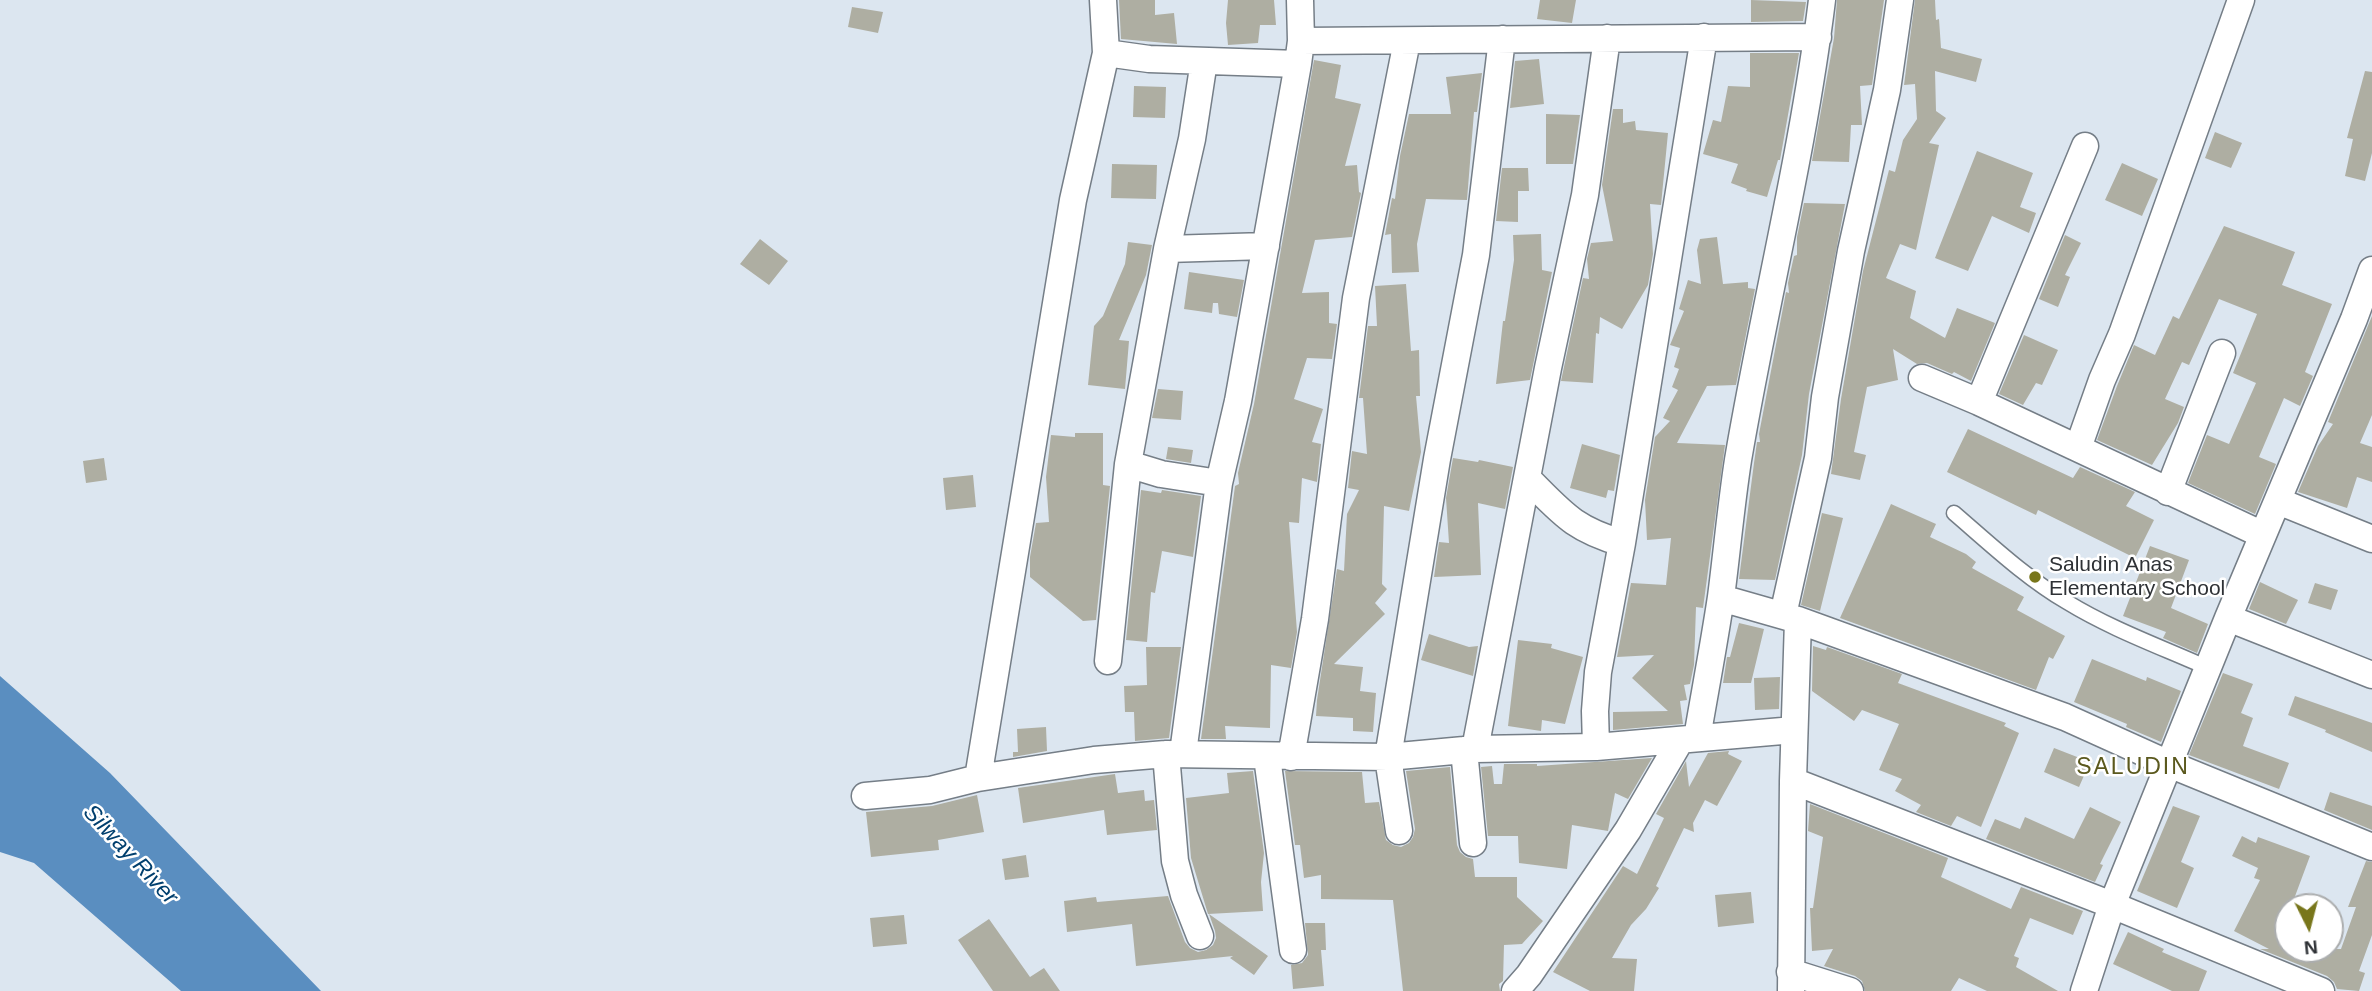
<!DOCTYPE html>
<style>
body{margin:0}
#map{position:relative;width:2372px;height:991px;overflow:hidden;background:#dce6f0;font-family:Helvetica,sans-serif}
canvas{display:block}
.north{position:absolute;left:2274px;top:893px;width:70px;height:70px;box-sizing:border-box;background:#fff;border:2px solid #abadae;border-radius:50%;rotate:174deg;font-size:19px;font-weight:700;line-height:28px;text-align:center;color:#2e3135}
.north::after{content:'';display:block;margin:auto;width:24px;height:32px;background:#78761b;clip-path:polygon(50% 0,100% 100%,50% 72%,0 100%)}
</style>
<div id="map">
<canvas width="2372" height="991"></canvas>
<div class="north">N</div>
</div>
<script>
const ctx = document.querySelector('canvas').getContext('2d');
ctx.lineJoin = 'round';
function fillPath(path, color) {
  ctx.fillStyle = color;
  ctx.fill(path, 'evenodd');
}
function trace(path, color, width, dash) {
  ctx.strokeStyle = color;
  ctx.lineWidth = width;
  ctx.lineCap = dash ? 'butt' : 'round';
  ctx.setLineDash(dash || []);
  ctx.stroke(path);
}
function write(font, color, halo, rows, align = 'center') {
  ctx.font = font + ' Helvetica,sans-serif';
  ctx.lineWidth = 5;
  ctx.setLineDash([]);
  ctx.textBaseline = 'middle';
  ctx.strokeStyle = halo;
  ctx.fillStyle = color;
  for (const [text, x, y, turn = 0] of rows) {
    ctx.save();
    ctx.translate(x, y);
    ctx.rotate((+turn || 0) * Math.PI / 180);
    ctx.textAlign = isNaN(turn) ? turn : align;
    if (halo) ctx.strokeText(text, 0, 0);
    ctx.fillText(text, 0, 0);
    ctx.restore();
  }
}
const water = new Path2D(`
 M0,676L110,773L321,991H181L34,863L0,852Z`);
const building = new Path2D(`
 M1119,0H1155V15L1174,13L1177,44L1121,39Z
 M1228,0H1274L1276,25H1260L1258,43L1228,45L1226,23Z
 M1540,0H1576L1572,23L1537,19Z
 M1751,0L1806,2L1803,21L1751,22Z
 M1837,0H1884L1872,85L1860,86L1862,125H1851L1849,162L1812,161L1834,38Z
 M1915,0H1935L1936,20L1939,19L1941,48L1982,59L1976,82L1935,71L1936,111L1946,118L1929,143L1939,145L1916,250L1900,244L1886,278L1916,291L1910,318L1945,338L1957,308L1995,323L1971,381L1954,372L1952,374L1927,363L1917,364L1893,349L1898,380L1867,387L1854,452L1866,455L1860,480L1831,474L1841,399L1863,271L1889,170L1895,172L1903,140L1917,119L1915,84L1904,85Z
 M852,7L883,12L878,33L848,27Z
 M1750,53H1799L1780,160H1778L1767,197L1746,191L1747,189L1731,183L1738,164L1703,154L1713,120L1721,122L1728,86L1750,87Z
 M1539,59L1544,104L1510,108L1515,61Z
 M1314,60L1341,65L1335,98L1361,104L1345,166L1357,165L1359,192L1361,193L1352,237L1315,240L1302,293L1329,292V323L1337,324L1332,359L1307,358L1294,399L1323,409L1312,442L1321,444L1317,482L1302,478L1299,523L1289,522L1297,632L1291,668L1271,665L1270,728L1225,726L1226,739H1201L1235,486L1239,484L1238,473L1254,404Z
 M2365,71L2372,72V153L2365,181L2345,176L2353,139L2347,138Z
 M1482,73L1477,112H1474L1467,200L1426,199L1417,244L1419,272L1392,273L1391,234L1385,235L1392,198L1395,199L1400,156L1409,114H1451L1446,77Z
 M1134,86L1166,87L1165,118L1133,117Z
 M1613,109H1623V123L1635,121L1636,130L1668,133L1661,205L1650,204L1653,254L1648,285L1622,329L1600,317L1599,334L1596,333L1593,383L1561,381L1583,278L1589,279L1587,259L1591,243L1613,241L1602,185Z
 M1546,114L1580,115L1573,164H1546Z
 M2215,132L2242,143L2231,168L2205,158Z
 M1977,151L2033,173L2020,207L2036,213L2029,233L1992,216L1968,271L1935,258Z
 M2122,163L2158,179L2142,216L2105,200Z
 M1112,164L1157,165L1156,199L1111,198Z
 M1502,168H1528L1529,191H1518V222L1496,221Z
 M1804,203L1845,204L1809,394L1802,455L1775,580L1739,579L1754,463L1757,442H1760L1759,434L1786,292L1789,293L1788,283L1794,256L1797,255V237Z
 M2224,226L2295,252L2282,285L2332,304L2305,372L2313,376L2300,406L2284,398L2259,457L2276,464L2255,514L2188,483L2207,435L2229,444L2256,383L2233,373L2257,314L2219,299L2189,365L2182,362L2165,399L2184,407L2178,423L2152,465L2097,440L2117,386L2134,345L2155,355L2173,316L2179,319Z
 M1541,234L1542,270L1552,272L1530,380L1496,384L1503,321H1505L1514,260L1513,235Z
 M2065,235L2081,243L2065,275L2070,277L2058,307L2039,299Z
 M1717,237L1723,284L1748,282V288L1755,289L1736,385L1707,386L1677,443L1725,445L1703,608L1696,607L1694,665L1690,684L1684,685L1687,700L1680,701L1683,724L1613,730V712L1668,711L1632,678L1654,655L1617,657L1631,583L1666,585L1671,538L1647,540L1645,500L1655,437L1670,421L1663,418L1678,390L1672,387L1679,369L1674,367L1680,348L1670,345L1684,311L1679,309L1688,280L1701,284L1697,250L1700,239Z
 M760,239L788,261L769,285L740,264Z
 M1128,242L1152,245L1146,275L1119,340L1129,341L1125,389L1088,385L1094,326L1103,316L1125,264Z
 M1189,272L1244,280L1237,317L1219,314L1218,303H1213L1212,313L1184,309Z
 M1406,284L1411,351L1419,350L1420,396H1416L1421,452L1409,511L1384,506L1382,584L1387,589L1375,603L1385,614L1334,664L1363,667L1360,691L1376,693L1373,732L1353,731V718L1316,716L1317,700L1337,569L1344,571L1347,514L1359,490L1348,488L1352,451L1367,454L1363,398H1359L1368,326H1377L1375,286Z
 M2372,316V415L2360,443L2372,447V482L2357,477L2347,508L2298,492L2318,446L2333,424L2328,422Z
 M2024,335L2058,350L2042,385L2036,383L2023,405L1999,394Z
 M1158,389L1183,391L1181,420L1152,418Z
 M1968,429L2073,478L2080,467L2135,492L2126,506L2154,520L2135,558L2038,510L2036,515L1947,472Z
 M1075,433H1103V485L1110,486L1096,620L1083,621L1030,577V557L1036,523L1049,522L1046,477L1051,435L1075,437Z
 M1582,444L1620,455L1614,491L1608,490L1606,498L1570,488Z
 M1168,447L1193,450L1191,463L1166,459Z
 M104,458L107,480L86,483L83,461Z
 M1453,458L1478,462L1479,460L1513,467L1505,509L1478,503L1481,575L1434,577L1439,542L1449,543L1446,498Z
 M973,475L976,507L946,510L943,478Z
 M1141,490L1161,493L1162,490L1201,496L1193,557L1162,551L1155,593L1151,592L1147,642L1126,640Z
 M1891,504L1936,524L1930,537L1966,554L1976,562L1972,568L2024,597L2017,610L2065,636L2053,659L2049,657L2036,690L1840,618Z
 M1822,513L1843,518L1820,611L1801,605Z
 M2150,546L2189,560L2171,608L2208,624L2197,653L2163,638L2166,632L2123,616Z
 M2260,582L2298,600L2286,624L2249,609Z
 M2315,583L2338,590L2331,610L2308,603Z
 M1739,623L1764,629L1751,683H1723L1727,657H1730Z
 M1429,634L1469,647L1478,646L1473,676L1421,660Z
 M1518,640L1552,644L1551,648L1583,657L1565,724L1542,720L1541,731L1508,726Z
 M1813,646L1826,650L1827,647L1902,674L1898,683L2006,723L2004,726L2019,733L1981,827L1957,816L1951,826L1916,812L1921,805L1895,791L1902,779L1879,770L1899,724L1862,710L1854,721L1812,691Z
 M1146,647H1181L1169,738L1135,741L1134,712H1125L1124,686L1147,685Z
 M2092,659L2146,681L2147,677L2181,691L2161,742L2126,727L2127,724L2074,702Z
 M2223,673L2253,684L2241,713L2253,718L2243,746L2289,763L2279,789L2189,755Z
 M1780,677L1779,709L1755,710L1754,678Z
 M2295,696L2372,723V752L2325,732L2326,730L2288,715Z
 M1046,727L1047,751L1013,757V752H1018L1017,729Z
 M2054,748L2090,762L2079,787L2044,772Z
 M1729,751L1728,754L1742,761L1717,806L1705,800L1693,823L1694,832L1684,828L1656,886L1659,888L1646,909L1631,925L1612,958L1637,959L1634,991H1590L1553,972L1623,866L1637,874L1664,818L1656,814L1686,761L1689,787L1708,753Z
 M1652,758L1628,799L1615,793L1608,831L1572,825L1567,869L1519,863L1518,836H1488L1481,767L1492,766L1494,784H1502L1504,764H1537V766Z
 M1450,767L1457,845L1460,852L1466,857L1473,859L1475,877H1517V897L1543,921L1522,944L1504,945L1503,981L1499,984L1500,991H1403L1393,900L1321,899V875L1304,878L1300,845H1295L1285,771L1362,772L1365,803L1379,802L1386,840L1393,845L1401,847L1409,843L1413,837L1415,829L1406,771Z
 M1253,771L1264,853L1261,882L1263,911L1208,914L1191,858L1186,798L1229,793L1227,773Z
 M1115,774L1118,793L1144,790L1145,801L1154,800L1157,830L1107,835L1104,810L1023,823L1018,788Z
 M2330,792L2372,806V830L2324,810Z
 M977,795L984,832L938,840L939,850L871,857L866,812L932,806Z
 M1810,804L1948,858L1941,877L2011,909L2021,887L2083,911L2073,935L2030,918L2014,956L2019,958L2016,967L2058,991H1987L1959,978L1951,991H1865L1862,981L1855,976L1824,966L1833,949L1812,951L1810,908H1813L1823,837L1808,831Z
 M2173,806L2200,816L2181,862L2194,868L2177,908L2137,891Z
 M2090,807L2121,822L2100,864L2103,865L2095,882L1986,839L1995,819L2020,829L2025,817L2074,839Z
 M2242,836L2256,843L2258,837L2310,856L2291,907H2288V949H2341L2356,907H2348L2366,861L2372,862V935L2359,971L2365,973L2359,991L2337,989L2334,982L2327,976L2260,949H2269L2234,931L2260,880L2254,878L2258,868L2232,856Z
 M1026,855L1029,877L1005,880L1002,859Z
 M1751,892L1754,923L1718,927L1715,895Z
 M1168,896L1185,942L1190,948L1198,952L1206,950L1213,945L1216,938L1215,931L1209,914L1268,956L1254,975L1230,958L1233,956L1136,966L1132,924L1067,932L1064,901L1096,897L1097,902Z
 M904,915L907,944L873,947L870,918Z
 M989,919L1030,977L1044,968L1060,991H993L958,940Z
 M1305,923H1325L1326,950H1321L1324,986L1293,989L1291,965L1302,963L1308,955Z
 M2128,932L2164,949L2162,952L2207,971L2199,991H2172L2113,964Z`);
const lane = new Path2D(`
 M1954,513C1990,544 2026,578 2067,602C2111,629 2161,647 2208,668`);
const street = new Path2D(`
 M1301,41L1818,37
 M1106,53L1149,59L1298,64
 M1167,249L1266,246
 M1922,378L1979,402L2263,535
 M1979,402L2085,146
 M2078,448L2102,380L2122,334L2241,0
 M1128,464L1161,474L1219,483
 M1529,480C1563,514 1574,529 1622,543
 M2168,492L2222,353
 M2278,501L2372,539
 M1721,598L1798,620L2065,717L2169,764L2372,847
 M1783,615L1818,458L1825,397L1851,251L1887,90L1900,0
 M2228,618L2372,675
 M1108,661L1128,464L1167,249L1192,139L1204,61
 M1697,738C1705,691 1714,644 1721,597C1727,551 1731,505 1738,460C1764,306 1803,155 1822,0
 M1596,747L1595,711L1598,672L1622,543L1704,37
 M1475,749L1548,368L1585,195L1607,38
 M1464,750L1473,843
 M1183,753L1219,483L1238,401L1298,64L1301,41L1300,0
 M1166,754L1175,861L1184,895L1200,936
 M1267,757L1293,950
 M1291,757L1315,619L1356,298L1407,41
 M978,778L1073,200L1106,53L1103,0
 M1793,781L2112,905L2321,991
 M865,796L930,790L978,778L1094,760L1166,754L1388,757L1475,749L1596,747L1794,730
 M1399,831L1388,757L1437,459L1476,255L1502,39
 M1790,972L1850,991
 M1515,991L1529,975L1628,830L1680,741
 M1791,991L1793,781L1798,620
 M2084,991L2112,905L2228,618L2354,319L2372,270`);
const markers = [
 [2035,577,7,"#78761b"]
];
const poiNames = [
 ["Saludin Anas",2049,565],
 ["Elementary School",2049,589]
];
const neighbourhoodNames = [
 ["SALUDIN",2133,768]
];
const waterNames = [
 ["Silway River",130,855,47]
];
fillPath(water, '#5a8ec0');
fillPath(building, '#aeaea2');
trace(lane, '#757e87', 17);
trace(street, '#757e87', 29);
trace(lane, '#fff', 14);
trace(street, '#fff', 26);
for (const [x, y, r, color] of markers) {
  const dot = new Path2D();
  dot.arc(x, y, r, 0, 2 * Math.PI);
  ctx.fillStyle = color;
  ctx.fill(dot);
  trace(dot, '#fff', 2.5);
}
write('21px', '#2e3135', '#fff', poiNames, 'left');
ctx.letterSpacing = '2px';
write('23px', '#5b591e', '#fff', neighbourhoodNames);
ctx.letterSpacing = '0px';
write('italic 23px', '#003f6e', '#fff', waterNames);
</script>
